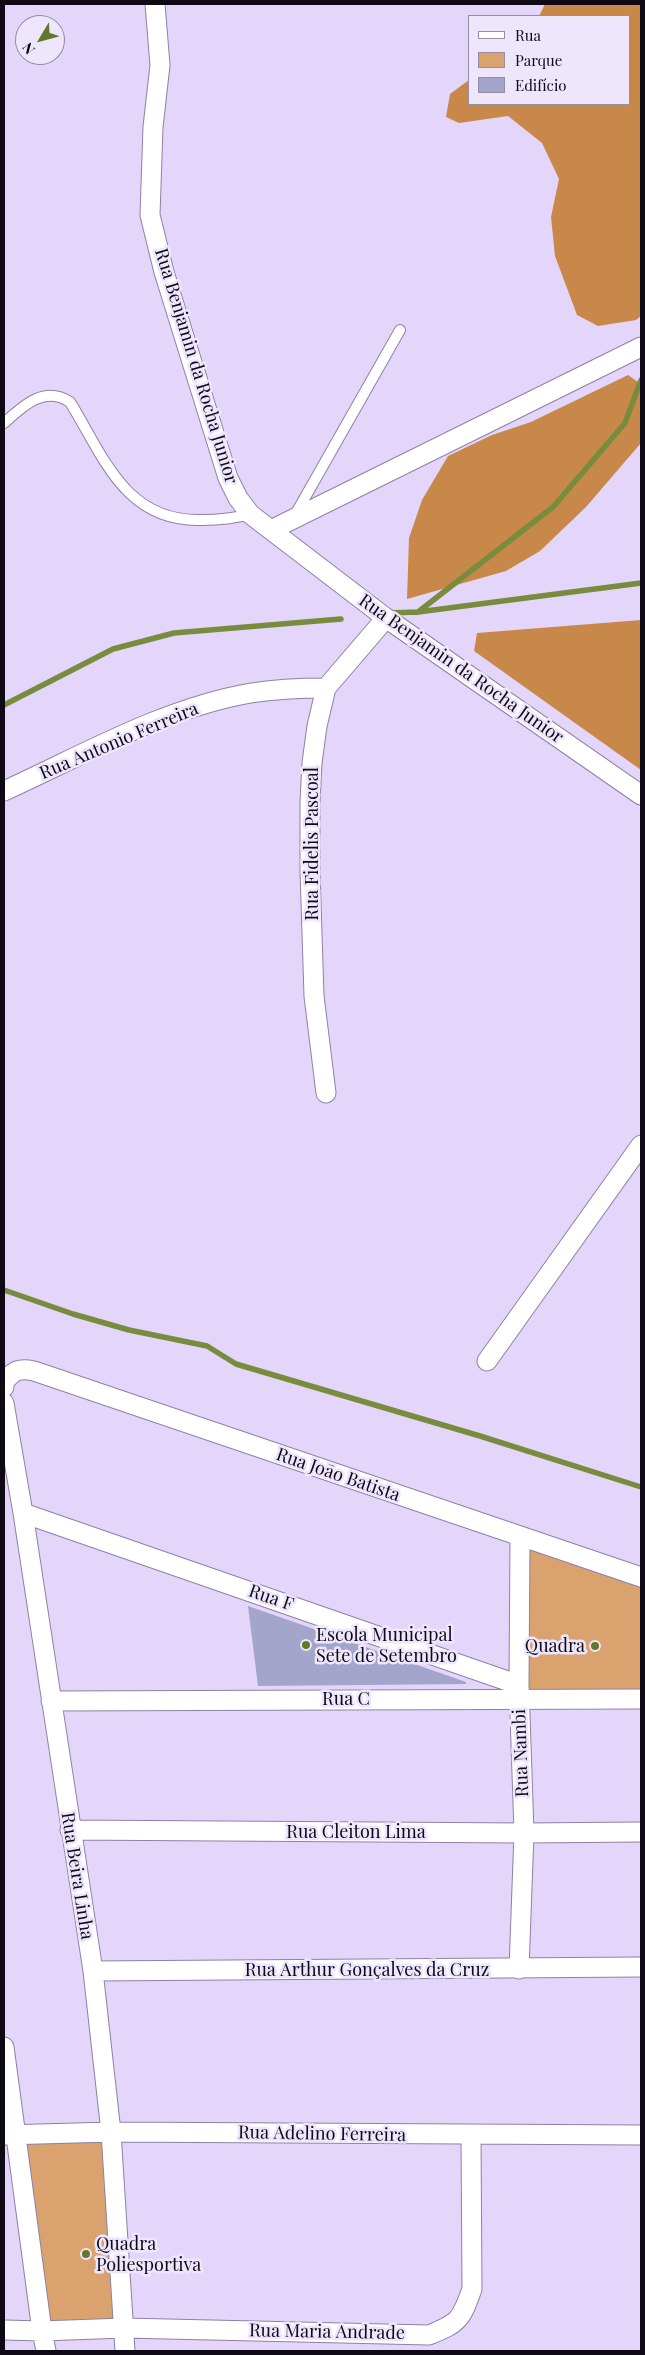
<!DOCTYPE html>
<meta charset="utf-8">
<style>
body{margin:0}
#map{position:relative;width:645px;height:2355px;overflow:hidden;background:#e4d5fb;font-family:"Playfair Display",serif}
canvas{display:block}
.frame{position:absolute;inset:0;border:5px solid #0e0915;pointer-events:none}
.legend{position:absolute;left:468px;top:15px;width:162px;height:90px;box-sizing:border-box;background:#eee6fd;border:1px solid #948ea0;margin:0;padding:6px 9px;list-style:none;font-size:15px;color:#0e0915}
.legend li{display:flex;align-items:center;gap:10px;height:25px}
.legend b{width:25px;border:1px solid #948ea0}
.north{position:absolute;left:15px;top:15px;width:50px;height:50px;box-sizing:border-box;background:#eee6fd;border:1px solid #948ea0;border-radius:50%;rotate:233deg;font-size:14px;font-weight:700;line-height:20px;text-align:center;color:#0e0915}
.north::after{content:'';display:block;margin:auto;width:18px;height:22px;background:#637829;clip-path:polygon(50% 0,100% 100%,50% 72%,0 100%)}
</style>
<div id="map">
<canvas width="645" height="2355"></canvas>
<div class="frame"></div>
<ul class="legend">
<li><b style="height:6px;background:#fff"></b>Rua</li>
<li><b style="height:14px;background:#daa26f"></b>Parque</li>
<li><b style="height:14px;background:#a3a5ca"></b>Edifício</li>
</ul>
<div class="north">N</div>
</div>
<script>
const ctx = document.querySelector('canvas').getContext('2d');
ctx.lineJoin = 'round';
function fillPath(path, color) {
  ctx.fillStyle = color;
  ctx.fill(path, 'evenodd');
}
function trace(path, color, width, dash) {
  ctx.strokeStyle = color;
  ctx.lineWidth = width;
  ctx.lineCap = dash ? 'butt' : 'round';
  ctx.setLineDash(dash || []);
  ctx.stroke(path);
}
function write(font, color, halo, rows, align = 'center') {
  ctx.font = font + ' "Playfair Display",serif';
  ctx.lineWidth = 5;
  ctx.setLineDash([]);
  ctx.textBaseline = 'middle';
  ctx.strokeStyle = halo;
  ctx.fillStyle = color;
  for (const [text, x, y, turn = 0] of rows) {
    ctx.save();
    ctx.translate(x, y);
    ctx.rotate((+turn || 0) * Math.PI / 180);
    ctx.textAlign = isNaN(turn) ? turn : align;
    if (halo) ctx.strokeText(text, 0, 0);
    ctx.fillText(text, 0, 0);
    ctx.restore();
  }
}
const green = new Path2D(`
 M523,1538L641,1578V1695L525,1694Z
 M104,2136L122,2321L46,2327L18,2141Z`);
const forest = new Path2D(`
 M545,4H641V316L636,320L598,326L577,315L555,256L551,217L559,179L542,143L508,116L459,123L446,117L450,94L469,80V104H629V16H539Z
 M628,375L641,384V443L586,507L540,551L506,571L407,599L409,538L422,500L448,456L492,435L531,422Z
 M641,620V770L474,651L477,633Z`);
const stream = new Path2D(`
 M418,612L553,507L625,423L641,380
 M388,613L418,612L641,583
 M4,705L113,649L174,633L341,619
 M4,1290L73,1314L129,1330L207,1346L236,1364L480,1436L641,1487`);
const building = new Path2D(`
 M248,1606L466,1682V1684L258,1686Z`);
const lane = new Path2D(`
 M4,423C23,406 44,385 70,402C104,457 125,522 201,520C218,520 233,519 250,514
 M295,515L400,330`);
const street = new Path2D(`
 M155,4L160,65L153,127L150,215L164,272L228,478L238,498L250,514L386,618L641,795
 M271,530L641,347
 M4,791C83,755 164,708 251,693C276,689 301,688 326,688
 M326,1093L314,996L310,871V802L312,763L317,726L326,688L386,618
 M487,1361L641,1145
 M4,1387V1382C14,1370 19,1368 34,1371L641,1577
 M4,1403L23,1513L93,1971L111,2132L125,2351
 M23,1513L519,1685
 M51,1701L641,1699
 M70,1830L524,1833L641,1832
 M519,1969L524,1833L519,1685L520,1537
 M93,1971L641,1967
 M4,2047L42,2331L46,2351
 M4,2135L111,2132L641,2135
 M4,2330L42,2331L124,2328L429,2335C459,2323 461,2320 472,2289L471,2135`);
const markers = [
 [306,1645,5,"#637829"],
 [595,1646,5,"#637829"],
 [86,2254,5,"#637829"]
];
const streetNames = [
 ["Rua Benjamin da Rocha Junior",196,366,73],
 ["Rua Benjamin da Rocha Junior",461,669,35],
 ["Rua Antonio Ferreira",119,741,-23],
 ["Rua Fidelis Pascoal",312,844,-90],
 ["Rua Joāo Batista",338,1475,19],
 ["Rua F",271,1598,19],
 ["Rua C",346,1699],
 ["Rua Nambi",521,1753,-92],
 ["Rua Cleiton Lima",356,1832],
 ["Rua Beira Linha",77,1876,81],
 ["Rua Arthur Gonçalves da Cruz",367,1970],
 ["Rua Adelino Ferreira",322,2134,1],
 ["Rua Maria Andrade",327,2332,1]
];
const poiNames = [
 ["Escola Municipal",316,1635],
 ["Sete de Setembro",316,1656],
 ["Quadra",585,1646,"right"],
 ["Quadra",96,2244],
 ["Poliesportiva",96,2265]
];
fillPath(green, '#daa26f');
fillPath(forest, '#c8884a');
trace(stream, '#778d3d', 5.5);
fillPath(building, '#a3a5ca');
trace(lane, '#8f81a4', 12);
trace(street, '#8f81a4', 21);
trace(lane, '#fff', 10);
trace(street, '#fff', 19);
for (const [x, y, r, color] of markers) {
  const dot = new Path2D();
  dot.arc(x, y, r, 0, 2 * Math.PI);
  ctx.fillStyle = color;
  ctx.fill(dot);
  trace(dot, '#eee6fd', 2);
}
write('18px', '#0e0915', '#eee6fd', streetNames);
write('18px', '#0e0915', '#eee6fd', poiNames, 'left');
</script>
